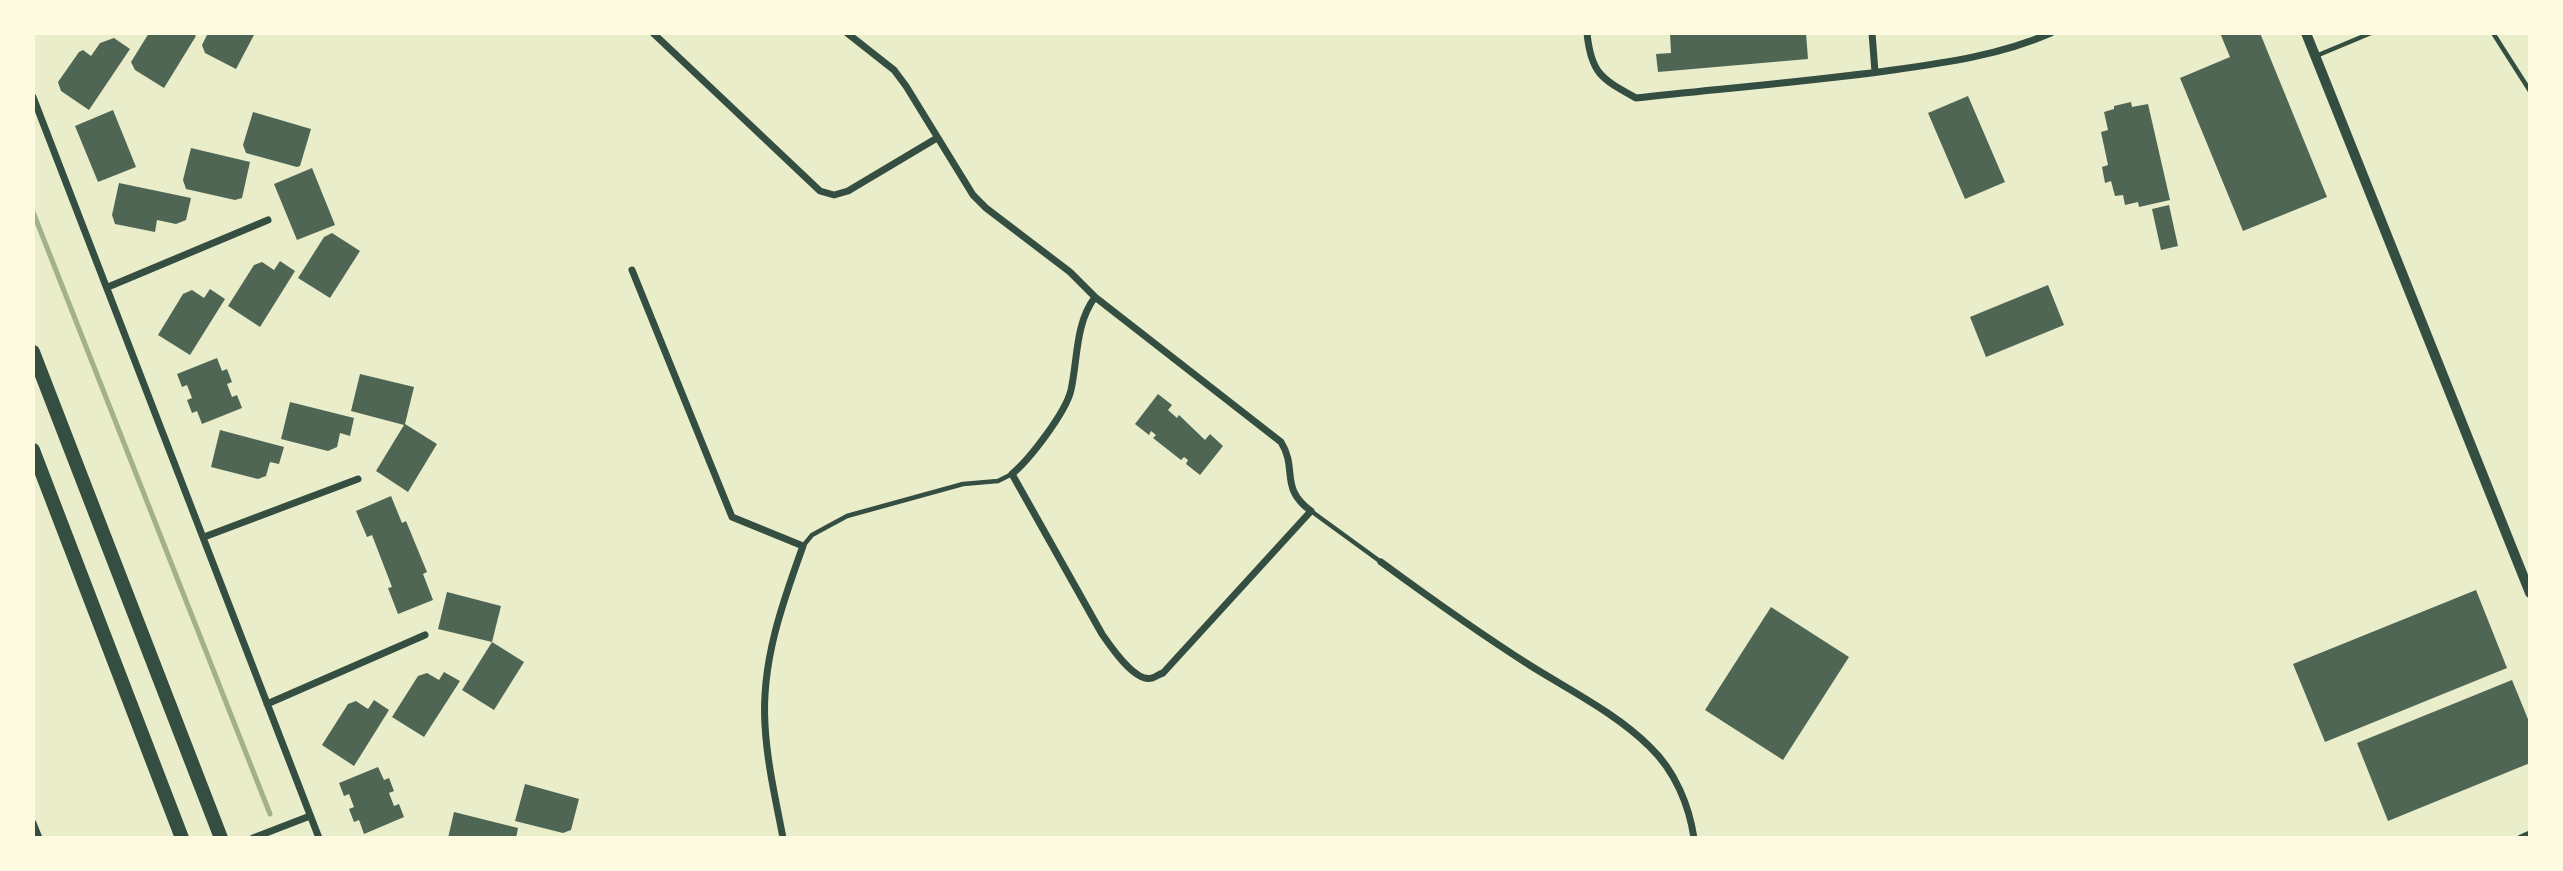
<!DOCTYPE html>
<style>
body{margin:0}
#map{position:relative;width:2563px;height:871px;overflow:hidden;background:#e9edc9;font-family:Figtree,sans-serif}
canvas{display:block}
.frame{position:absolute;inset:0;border:35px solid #fefae0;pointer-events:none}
</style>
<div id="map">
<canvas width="2563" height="871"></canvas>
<div class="frame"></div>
</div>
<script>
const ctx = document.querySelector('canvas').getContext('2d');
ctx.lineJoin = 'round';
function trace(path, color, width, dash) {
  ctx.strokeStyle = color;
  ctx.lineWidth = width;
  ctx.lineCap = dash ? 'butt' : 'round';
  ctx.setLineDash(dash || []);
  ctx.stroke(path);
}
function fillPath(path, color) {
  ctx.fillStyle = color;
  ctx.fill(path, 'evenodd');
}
const stream = new Path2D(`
 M33,212L270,814`);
const building = new Path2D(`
 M149,33H192L196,36L164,88L135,70L131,62Z
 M208,33H255L236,69L205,53L202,45Z
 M1670,33H1806L1808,59L1658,72L1656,54L1671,53Z
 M2220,33H2260L2327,197L2243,231L2180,78L2230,57Z
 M114,38L130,49L89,110L61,91L58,82L79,52L83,50L91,56L100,43Z
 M1968,96L2005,182L1965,199L1928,113Z
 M2131,102L2132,107L2148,104L2170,200L2139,207L2138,202L2125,205L2123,195L2115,196L2111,181L2105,183L2102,167L2108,165L2101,132L2108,130L2104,112L2114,109V106Z
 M113,110L136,167L98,182L75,126Z
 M253,112L311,129L300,166L297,167L246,153L243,145Z
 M191,148L250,162L242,198L235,200L186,189L183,180Z
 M312,168L335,225L297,240L274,184Z
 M119,183L191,198L186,220L176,224L157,220L155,232L115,224L112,215Z
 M2169,205L2178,246L2161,250L2152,209Z
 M332,233L360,251L330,298L298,278L324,237Z
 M280,261L295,271L260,327L228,306L254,265L262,262L274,270Z
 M2048,285L2064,325L1986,357L1970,317Z
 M210,289L225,299L190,355L158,335L183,294L192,290L204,298Z
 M217,358L222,371L227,369L232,382L227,384L232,397L237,395L242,408L202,424L197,411L192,413L187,400L192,398L187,385L182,387L177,374Z
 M360,374L414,387L405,424L437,444L408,492L376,471L404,425L351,411Z
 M1158,394L1172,405L1168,410L1177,418L1179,415L1205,440L1210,434L1223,446L1200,475L1186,464L1188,460L1184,457L1181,460L1153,438L1156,435L1151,431L1149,435L1135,424Z
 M290,402L354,418L350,436L340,433L337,447L328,451L281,439Z
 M220,430L284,447L279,464L270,462L266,476L258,479L211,467Z
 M391,496L402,523L406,521L427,572L423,574L433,600L398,614L388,588L392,587L372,535L367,537L356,511Z
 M2476,590L2507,668L2325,742L2293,664Z
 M447,592L501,606L492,642L438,629Z
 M1771,607L1849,657L1783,760L1705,710Z
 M492,642L524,662L494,710L462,690Z
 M444,672L460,681L424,737L392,717L418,676L427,673L439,680Z
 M2512,680L2530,724V763L2388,821L2357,743Z
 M374,700L389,710L354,766L322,745L348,704L356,701L368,709Z
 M378,767L384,780L389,778L394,791L389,793L394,806L399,804L404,817L364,834L359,820L354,822L349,809L354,807L349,794L344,796L339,783Z
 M525,784L579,799L571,830L563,833L515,821Z
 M454,812L518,828L516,838H448Z`);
const service = new Path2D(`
 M2493,33L2530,91
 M2316,56L2371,33
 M1311,511L1381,562
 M803,546L812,535L847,516L963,484L998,481L1012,474`);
const minor = new Path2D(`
 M653,33L820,191L834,195L848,191L937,138
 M847,33L894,70L906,86L973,195L986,208L1070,272L1095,297L1281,442C1298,469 1279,488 1311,511L1163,673C1159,674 1156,677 1152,678C1135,683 1111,647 1102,634L1012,474C1030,459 1066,412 1071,390C1078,358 1075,324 1095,297
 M1587,33C1591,74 1602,79 1636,98C1719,89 1803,82 1886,71C1943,63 1998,56 2051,33
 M1872,33L1875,72
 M33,97L319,838
 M632,270L732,517L803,546C782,604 761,663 765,725C767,763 776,801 783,838
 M108,287L268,220
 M204,537L358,479
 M1381,562C1430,598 1479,633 1531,666C1571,691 1617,714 1650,747C1675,771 1689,805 1694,838
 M267,704L425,635
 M33,823L39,838
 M253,838L310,816
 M2521,838L2530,834`);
const tertiary = new Path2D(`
 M2306,33L2530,593`);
const primary = new Path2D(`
 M33,352L221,838
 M33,450L182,838`);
trace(stream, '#a3b18a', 5);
fillPath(building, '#4f6655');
trace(service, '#344e41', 4.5);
trace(minor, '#344e41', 7);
trace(tertiary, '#344e41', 10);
trace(primary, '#344e41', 14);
</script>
